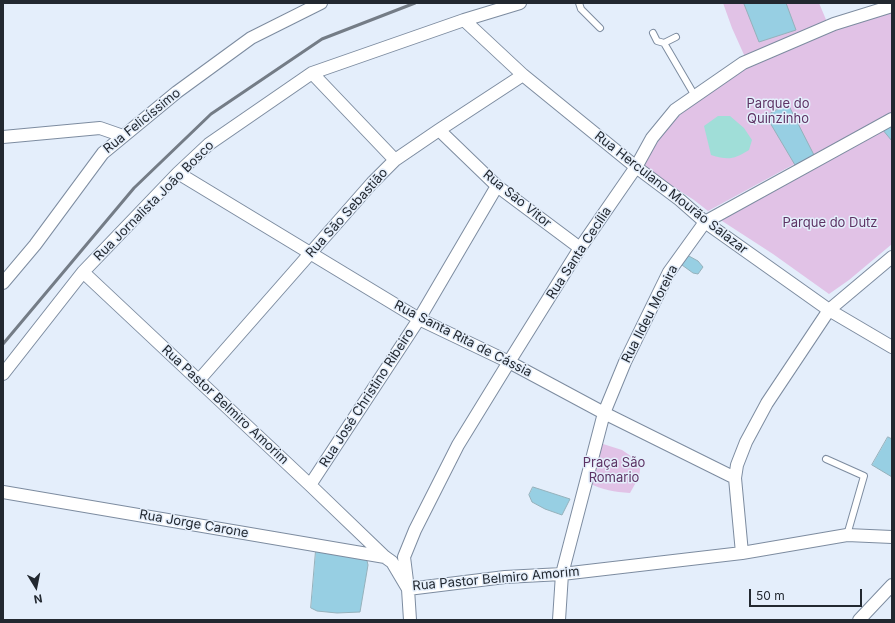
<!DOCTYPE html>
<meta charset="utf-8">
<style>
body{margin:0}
#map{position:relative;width:895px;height:623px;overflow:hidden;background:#e4eefb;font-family:Inter,sans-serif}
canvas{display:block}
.frame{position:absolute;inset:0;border:4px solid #222830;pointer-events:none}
.north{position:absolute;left:16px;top:567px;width:40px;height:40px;-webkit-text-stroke:3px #e4eefb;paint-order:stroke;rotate:170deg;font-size:11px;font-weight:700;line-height:16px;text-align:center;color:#222830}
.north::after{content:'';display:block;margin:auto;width:14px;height:18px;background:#222830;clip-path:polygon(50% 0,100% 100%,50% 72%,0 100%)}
.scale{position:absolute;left:749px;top:589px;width:113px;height:18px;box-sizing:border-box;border:2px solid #222830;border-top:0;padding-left:5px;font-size:12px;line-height:14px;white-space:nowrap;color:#222830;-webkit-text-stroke:3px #e4eefb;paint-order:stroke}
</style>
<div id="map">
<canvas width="895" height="623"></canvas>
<div class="frame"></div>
<div class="north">N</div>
<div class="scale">50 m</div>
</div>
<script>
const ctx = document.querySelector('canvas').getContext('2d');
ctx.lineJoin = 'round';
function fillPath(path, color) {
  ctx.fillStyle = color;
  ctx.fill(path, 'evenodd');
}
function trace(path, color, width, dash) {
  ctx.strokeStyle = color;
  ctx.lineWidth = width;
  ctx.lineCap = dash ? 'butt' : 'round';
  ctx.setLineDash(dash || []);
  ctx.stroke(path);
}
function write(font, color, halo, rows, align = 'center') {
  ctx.font = font + ' Inter,sans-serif';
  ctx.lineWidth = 3;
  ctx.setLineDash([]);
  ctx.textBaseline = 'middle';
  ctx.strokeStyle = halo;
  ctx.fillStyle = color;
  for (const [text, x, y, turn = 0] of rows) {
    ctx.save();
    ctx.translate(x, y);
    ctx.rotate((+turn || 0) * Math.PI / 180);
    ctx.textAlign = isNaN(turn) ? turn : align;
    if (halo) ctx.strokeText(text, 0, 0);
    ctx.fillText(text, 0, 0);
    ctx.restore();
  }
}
const green = new Path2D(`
 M723,3H819L827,22L745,57L732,28Z
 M890,11L892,16V114L789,167L708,211L694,200L641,166L668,127L681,114L716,87L755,62L821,34Z
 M892,125V244L849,280L829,294L773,254L719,219Z
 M603,444L622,450L641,463L639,477L630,493C614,492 603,490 589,483Z`);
const water = new Path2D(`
 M718,116H730L744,128L752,140L749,150C733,160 728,160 711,155L704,126Z`);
const building = new Path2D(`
 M747,3H786L796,30L759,42L744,4Z
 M788,104L814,155L795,165L766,116Z
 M892,124V141L882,129Z
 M687,255L698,261L703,267L698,274L693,273L682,265V263Z
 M888,437L892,439V477L872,465Z
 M533,487L570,499L562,515L545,509L532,502L529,495Z
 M316,550L366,556L368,565L360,612L337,613L317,611L311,608Z`);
const lane = new Path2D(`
 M579,3L581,9L600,28
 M653,33L657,41L664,43L676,37
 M664,43L695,96
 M826,459L864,476L847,535`);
const street = new Path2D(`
 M464,20L523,75L636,167L680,200L705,222L829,310L892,347
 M312,73L395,160
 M439,130L497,186L580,248
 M3,137L100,128L123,136
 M178,173L419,319L509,362L604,413L735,478
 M83,272L310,485L385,557L392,562L408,589L505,577L562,574L742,553L847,535L892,537
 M3,283L35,245L103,153L177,92L251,38L321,3
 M3,374L83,272L178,173L209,144L312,73L464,20L520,3
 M199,380L372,183L395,160L439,130L523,75
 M310,485L419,319L497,186
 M3,492L385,557
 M742,553L735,478L737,465L746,442L767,403L829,310L892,257
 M410,620L408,589L404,557L415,530L458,445L509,362L580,248L636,167L652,138L675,110L743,63L834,24L892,6
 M559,620L562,574L604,413L625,362L669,272L705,222L892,119
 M859,620L892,585`);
const rail = new Path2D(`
 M3,344L134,188L211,114L322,39L415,3`);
const parkNames = [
 ["Parque do",778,104],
 ["Quinzinho",778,119],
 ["Parque do Dutz",830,223],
 ["Praça São",614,463],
 ["Romario",614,478]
];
const streetNames = [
 ["Rua Felicíssimo",142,121,-39],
 ["Rua Herculano Mourão Salazar",671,193,38],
 ["Rua São Vitor",517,199,39],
 ["Rua Jornalista João Bosco",154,201,-45],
 ["Rua São Sebastião",347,213,-48],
 ["Rua Santa Cecília",579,253,-57],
 ["Rua Ildeu Moreira",650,314,-63],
 ["Rua Santa Rita de Cássia",463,339,27],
 ["Rua José Christino Ribeiro",367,398,-57],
 ["Rua Pastor Belmiro Amorim",225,405,43],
 ["Rua Jorge Carone",194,524,10],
 ["Rua Pastor Belmiro Amorim",496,579,-5]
];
fillPath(green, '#e1c2e6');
fillPath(water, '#a0ded8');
fillPath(building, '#97cfe3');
trace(building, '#95b1bb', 1);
trace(lane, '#7d8ca0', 8);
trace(street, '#7d8ca0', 14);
trace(lane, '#fff', 6);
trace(street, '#fff', 12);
trace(rail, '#747c86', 3);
write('13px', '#5d3364', '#e4eefb', parkNames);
write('13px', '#222830', '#e4eefb', streetNames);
</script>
